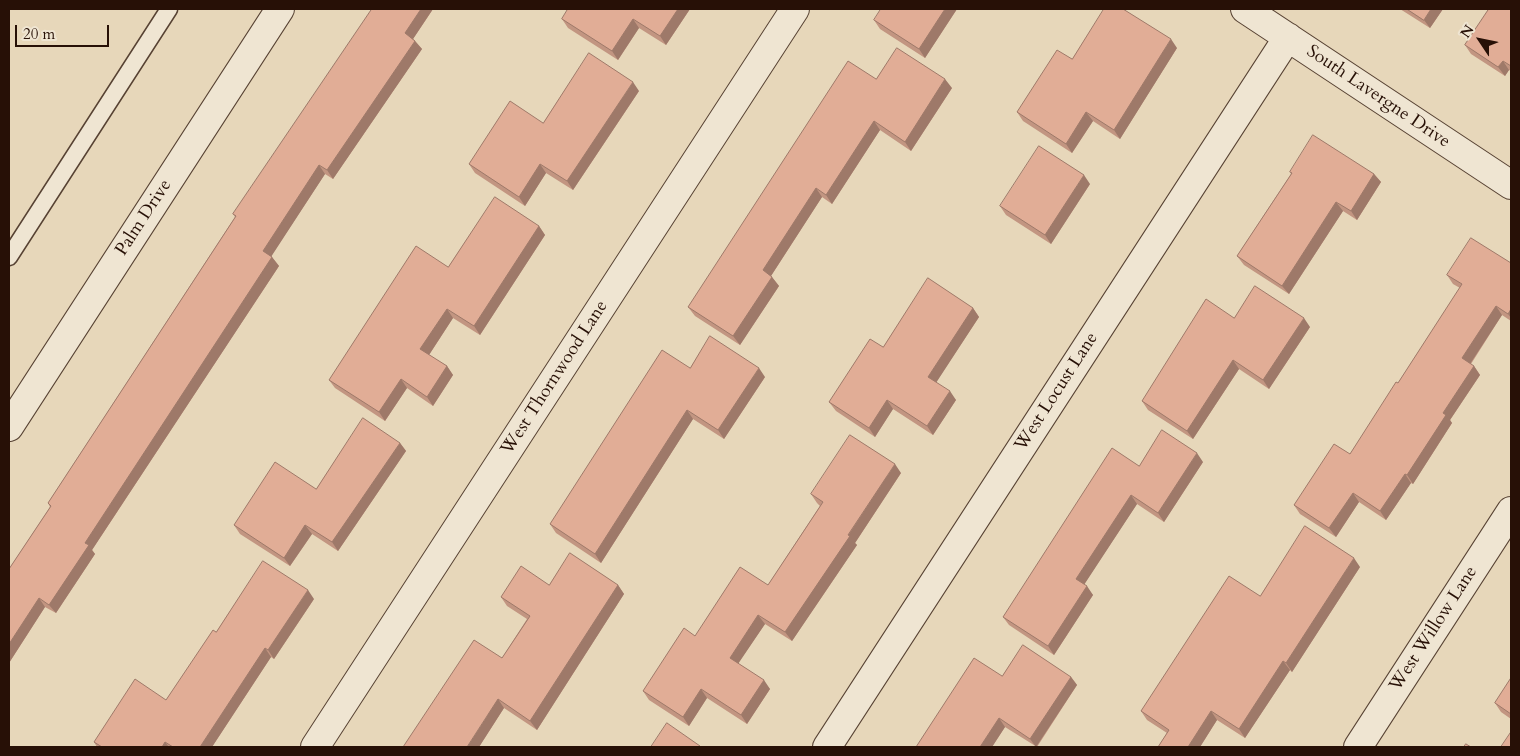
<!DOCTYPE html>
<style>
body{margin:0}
#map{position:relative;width:1520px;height:756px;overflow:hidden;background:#e7d7ba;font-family:Cardo,serif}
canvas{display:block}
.frame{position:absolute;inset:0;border:10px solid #271006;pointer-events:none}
.north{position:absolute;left:1455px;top:15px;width:50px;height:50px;-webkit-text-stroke:4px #efe5d2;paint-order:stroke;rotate:304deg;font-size:14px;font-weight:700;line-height:20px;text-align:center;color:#271006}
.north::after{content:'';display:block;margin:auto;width:18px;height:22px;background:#271006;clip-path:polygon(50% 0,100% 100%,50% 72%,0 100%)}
.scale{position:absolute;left:15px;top:25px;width:94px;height:22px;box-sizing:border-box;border:2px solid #271006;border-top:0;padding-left:6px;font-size:15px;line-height:18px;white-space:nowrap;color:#271006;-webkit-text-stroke:4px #efe5d2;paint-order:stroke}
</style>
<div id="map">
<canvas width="1520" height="756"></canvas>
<div class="frame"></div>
<div class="north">N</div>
<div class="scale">20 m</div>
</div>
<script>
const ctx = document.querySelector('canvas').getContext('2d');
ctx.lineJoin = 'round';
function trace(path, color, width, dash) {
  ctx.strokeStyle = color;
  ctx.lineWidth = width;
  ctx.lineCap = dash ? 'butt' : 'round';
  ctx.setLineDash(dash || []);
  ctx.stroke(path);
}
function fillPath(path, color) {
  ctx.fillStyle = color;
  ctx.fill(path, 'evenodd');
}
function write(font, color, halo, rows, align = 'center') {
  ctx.font = font + ' Cardo,serif';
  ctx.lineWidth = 4.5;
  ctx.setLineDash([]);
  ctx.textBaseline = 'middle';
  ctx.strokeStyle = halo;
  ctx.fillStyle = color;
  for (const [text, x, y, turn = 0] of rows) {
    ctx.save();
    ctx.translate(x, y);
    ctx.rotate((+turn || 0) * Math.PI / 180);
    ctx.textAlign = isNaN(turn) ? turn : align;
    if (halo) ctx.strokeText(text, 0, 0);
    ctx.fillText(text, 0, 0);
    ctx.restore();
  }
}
const service = new Path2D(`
 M9,257L169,9`);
const minor = new Path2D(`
 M1245,9L1511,185
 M9,427L280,9
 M315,747L795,9
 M827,747L1288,37
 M1358,747L1511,511`);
const wall = new Path2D(`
 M372,9H433L413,39L415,41L422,49L333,179L325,174L271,256L279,266L92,550L95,554L56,613L45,607L9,663V569L50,507L48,503L235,217L233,214Z
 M568,9H690L666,45L639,28L618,60L568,28L562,19Z
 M957,9L925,58L880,29L874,20Z
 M1400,9H1443L1430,28Z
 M1487,9H1511V71L1509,70L1505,76L1471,54L1465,45L1488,10Z
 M1177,48L1120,139L1093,121L1072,153L1023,121L1017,112L1072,59Z
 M876,79L952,88L911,151L880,130L832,204L822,197L771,276L779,286L740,345L695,316L688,307Z
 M639,91L573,190L546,173L525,206L475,173L469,164Z
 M1290,172L1374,174L1381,182L1357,220L1343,211L1289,294L1244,265L1237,256L1291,174Z
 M1090,184L1051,244L1006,215L1000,206Z
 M539,226L545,235L480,335L453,318L429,355L447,366L453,375L433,406L407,388L385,421L335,388L329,380Z
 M1511,263V321L1502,315L1471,364L1474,366L1480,375L1450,420L1452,423L1413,484L1411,483L1386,520L1359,502L1336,537L1300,514L1294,505L1350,454L1398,383L1460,288L1453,284L1447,275Z
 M973,308L979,317L936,382L956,400L933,435L893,409L875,437L836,411L829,402L883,347Z
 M1234,318L1310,327L1269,389L1239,369L1193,439L1148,410L1142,401Z
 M690,368L765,377L724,439L693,419L601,563L556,533L550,524Z
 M400,443L406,451L338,551L312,534L290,566L240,534L234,525L316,489Z
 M1203,462L1164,522L1137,504L1084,584L1093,595L1054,655L1009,625L1003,617L1139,466Z
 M901,473L855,543L857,545L792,641L765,624L738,663L770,689L747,724L707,698L689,726L649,700L643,691L695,636L768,585L820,506L817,503L811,494Z
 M1360,567L1292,672L1290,670L1245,738L1217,720L1200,747H1158L1167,733L1147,720L1141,711L1260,596Z
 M549,585H618L624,594L537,730L504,708L479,747L502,658L527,619L507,606L501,597Z
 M314,599L274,659L271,657L212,747H97L94,742L166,700L216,632Z
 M1002,676L1071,677L1077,685L1037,747L1005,727L992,747H916Z
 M1511,678V719L1501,712L1495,703Z`);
const shadedWall = new Path2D(`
 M421,9H433L411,42L405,33Z
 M678,9H690L666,45L660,36Z
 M945,9H957L925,58L919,49Z
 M1431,9H1443L1430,28L1424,20Z
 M633,19L639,28L618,60L612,51Z
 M1171,39L1177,48L1120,139L1114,130Z
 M415,41L422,49L333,179L327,170Z
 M1503,61L1509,70L1505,76L1498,67Z
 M945,79L952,88L911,151L905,142Z
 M633,82L639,91L573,190L567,181Z
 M1086,112L1093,121L1072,153L1066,144Z
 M874,121L880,130L832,204L826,195Z
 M540,164L546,173L525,206L519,197Z
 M319,165L325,174L269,260L263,251Z
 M1374,174L1381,182L1357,220L1351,211Z
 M1084,175L1090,184L1051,244L1045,235Z
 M816,188L822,197L769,279L763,270Z
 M1336,202L1343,211L1289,294L1282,286Z
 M539,226L545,235L480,335L474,326Z
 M272,257L279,266L92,550L95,554L56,613L49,605L85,543Z
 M772,277L779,286L740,345L733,336Z
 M1496,306L1502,315L1468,367L1462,358Z
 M973,308L979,317L934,386L928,377Z
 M447,309L453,318L427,358L420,349Z
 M1511,309V318L1508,314Z
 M1304,318L1310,327L1269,389L1263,380Z
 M1233,360L1239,369L1193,439L1187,431Z
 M447,366L453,375L433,406L427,397Z
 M1474,366L1480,375L1450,420L1452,423L1413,484L1407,475L1443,413Z
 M759,368L765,377L724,439L718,430Z
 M401,379L407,388L385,421L379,412Z
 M950,391L956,400L933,435L927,426Z
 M887,400L893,409L875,437L869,428Z
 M687,410L693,419L601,563L595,554Z
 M400,443L406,451L338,551L332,542Z
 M1197,453L1203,462L1164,522L1158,513Z
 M895,464L901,473L855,543L857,545L792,641L785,632Z
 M1405,474L1411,483L1386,520L1380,511Z
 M1353,493L1359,502L1336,537L1329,528Z
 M1131,495L1137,504L1082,588L1076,579Z
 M305,525L312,534L290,566L284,558Z
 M1354,558L1360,567L1292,672L1286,663Z
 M618,585L624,594L537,730L530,721Z
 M1087,586L1093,595L1054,655L1048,646Z
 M308,590L314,599L274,659L268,650Z
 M39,598L45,607L9,663V644Z
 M758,615L765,624L736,667L730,658Z
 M265,648L271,657L212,747H200Z
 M1283,661L1290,670L1245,738L1239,729Z
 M1071,677L1077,685L1036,747L1030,739Z
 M764,680L770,689L747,724L741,715Z
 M701,689L707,698L689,726L683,717Z
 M498,699L504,708L479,747H467Z
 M1211,711L1217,720L1200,747H1188Z
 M999,718L1005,727L992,747H980Z
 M165,742L169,747H162Z`);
const building = new Path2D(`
 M372,9H421L405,33L415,41L327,170L319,165L263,251L272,257L85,543L89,545L49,605L39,598L9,644V569L51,506L48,503L236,216L233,214Z
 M568,9H678L660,36L633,19L612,51L562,19Z
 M881,9H945L919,49L874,20Z
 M1104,9H1123L1171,39L1114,130L1086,112L1066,144L1017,112L1057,50L1072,59Z
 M1407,9H1431L1424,20Z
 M1489,9H1511V66L1503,61L1498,67L1465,45Z
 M897,48L945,79L905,142L874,121L826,195L816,188L763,270L772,277L733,336L688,307L848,61L876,79Z
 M589,53L633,82L567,181L540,164L519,197L469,164L510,101L543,123Z
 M1313,135L1374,174L1351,211L1336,202L1282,286L1237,256L1292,173L1290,172Z
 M1039,146L1084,175L1045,235L1000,206Z
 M495,197L539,226L474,326L447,309L420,349L447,366L427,397L401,379L379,412L329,380L416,246L448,267Z
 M1471,238L1511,263V309L1508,314L1496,306L1462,358L1474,366L1443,413L1446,415L1407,475L1405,474L1380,511L1353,493L1329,528L1294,505L1334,444L1350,454L1396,382L1398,383L1462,284L1447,275Z
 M928,278L973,308L928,377L950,391L927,426L887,400L869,428L829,402L870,339L883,347Z
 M1255,286L1304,318L1263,380L1233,360L1187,431L1142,401L1206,299L1234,318Z
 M710,336L759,368L718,430L687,410L595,554L550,524L662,350L690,368Z
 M363,418L400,443L332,542L305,525L284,558L234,525L275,462L316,489Z
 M1162,430L1197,453L1158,513L1131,495L1076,579L1087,586L1048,646L1003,617L1112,448L1139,466Z
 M850,435L895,464L848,535L850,536L785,632L758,615L730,658L764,680L741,715L701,689L683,717L643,691L684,628L695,636L740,567L768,585L823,502L811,494Z
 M1305,526L1354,558L1286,663L1283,661L1239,729L1211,711L1188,747H1158L1169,730L1141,711L1229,576L1260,596Z
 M570,553L618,585L530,721L498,699L467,747H403L474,640L502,658L530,616L501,597L521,566L549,585Z
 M263,561L308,590L268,650L265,648L200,747H173L165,742L162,747H102L94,742L135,679L166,700L213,630L216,632Z
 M1023,645L1071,677L1030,739L999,718L980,747H916L974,658L1002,676Z
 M1511,678V714L1495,703Z
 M667,723L700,746L699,747H651Z
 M1511,732V747H1501Z
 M1466,744L1471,747H1464Z`);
const streetNames = [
 ["South Lavergne Drive",1378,97,34],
 ["Palm Drive",144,218,-57],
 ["West Thornwood Lane",555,378,-57],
 ["West Locust Lane",1057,392,-57],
 ["West Willow Lane",1434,629,-57]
];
trace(service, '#574233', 19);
trace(minor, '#574233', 30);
trace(service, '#efe5d2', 16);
trace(minor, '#efe5d2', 28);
fillPath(wall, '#c29581');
fillPath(shadedWall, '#9e7969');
fillPath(building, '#e1ad96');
trace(building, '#9e7969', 1);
write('18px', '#271006', '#efe5d2', streetNames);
</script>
